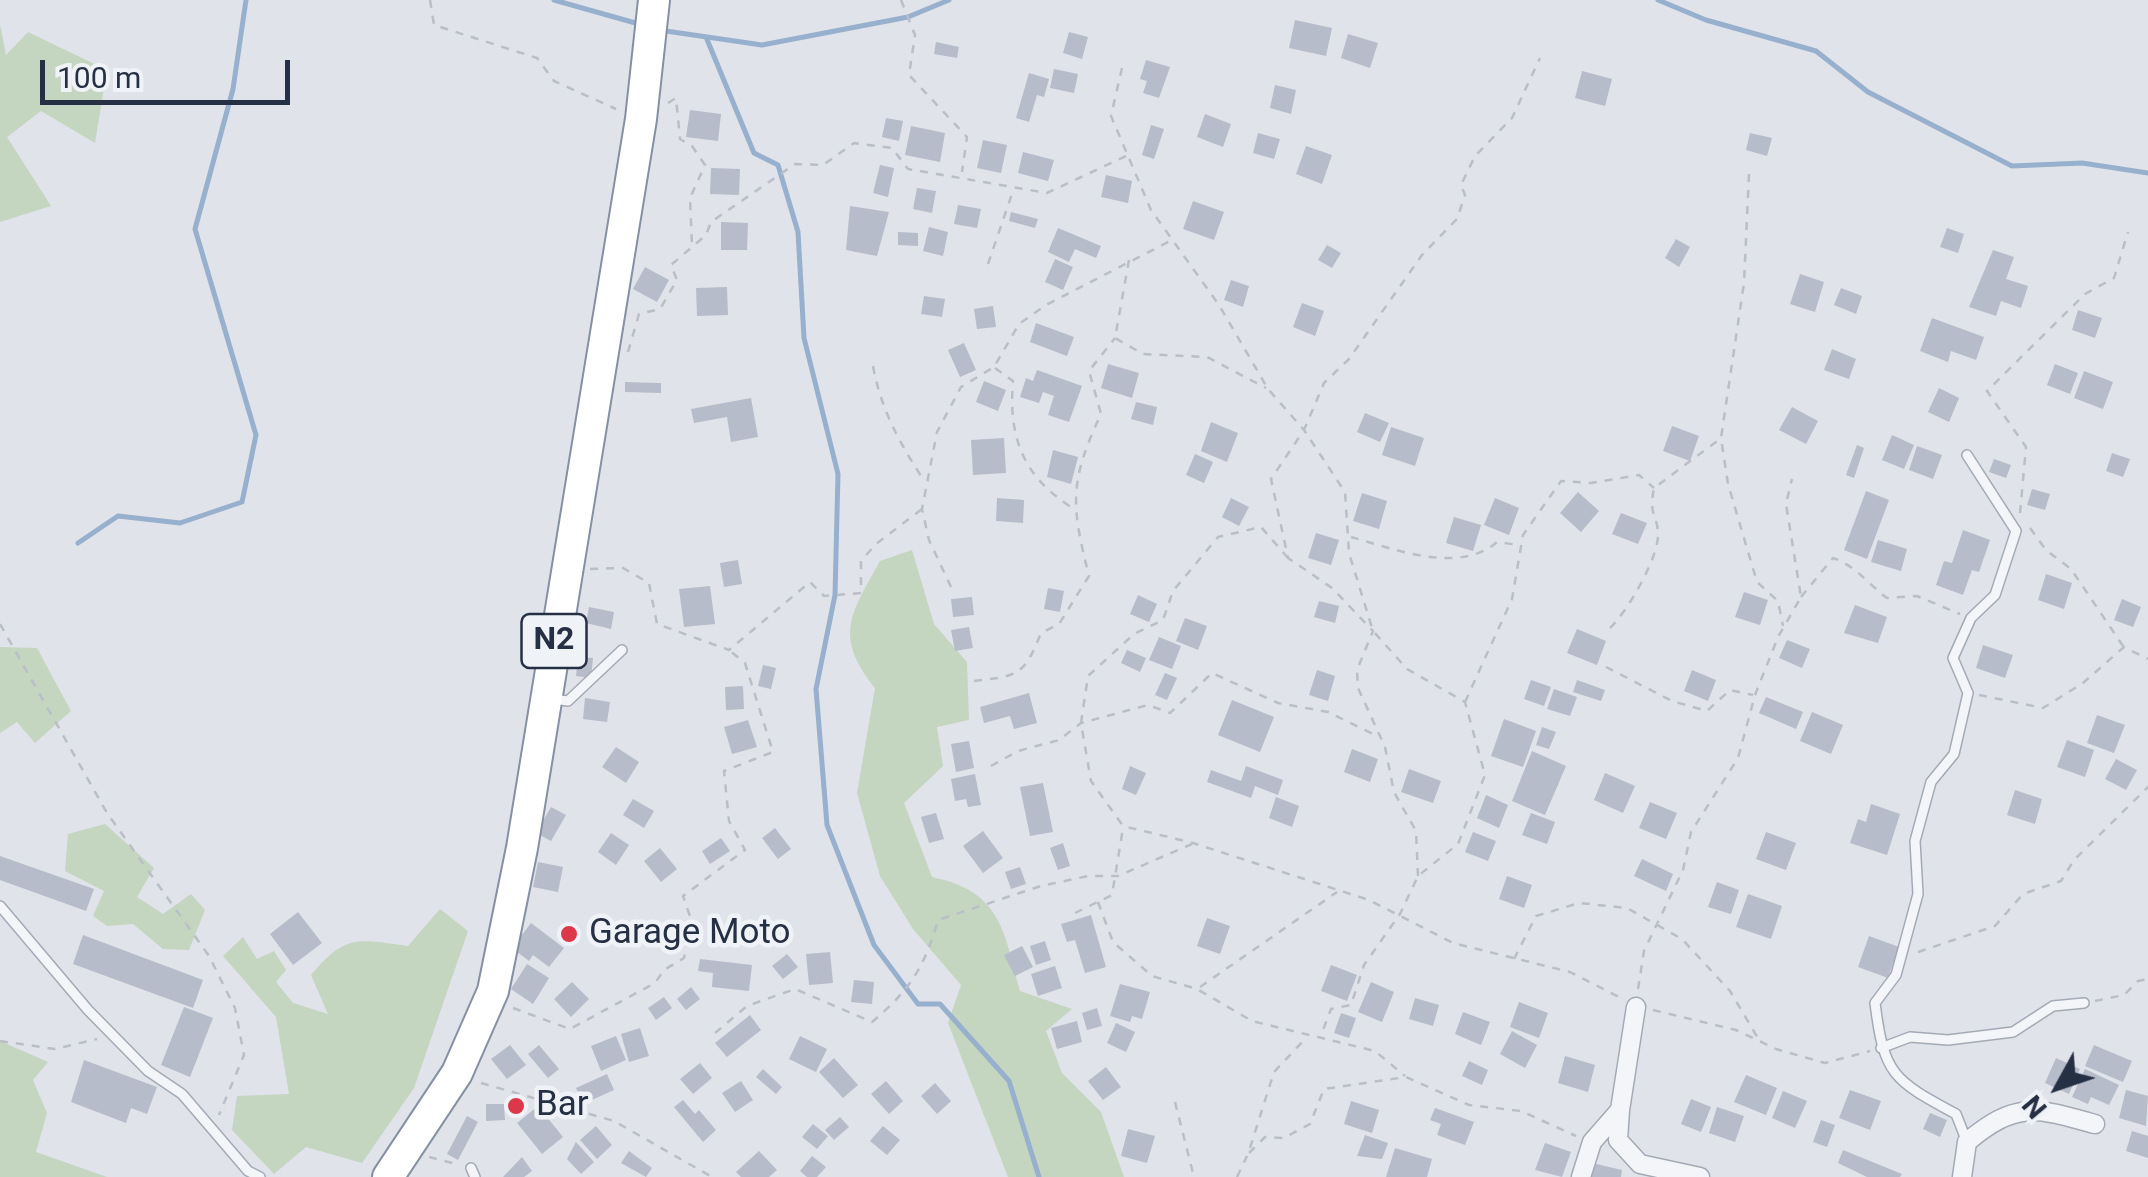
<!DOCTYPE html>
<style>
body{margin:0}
#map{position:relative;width:2148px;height:1177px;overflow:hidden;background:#e0e3ea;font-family:Roboto,sans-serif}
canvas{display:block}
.north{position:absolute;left:2008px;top:1037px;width:100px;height:100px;-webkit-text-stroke:8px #eff3f8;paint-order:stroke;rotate:230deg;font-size:28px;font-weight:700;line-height:40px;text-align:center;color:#263044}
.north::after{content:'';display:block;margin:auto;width:35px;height:45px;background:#263044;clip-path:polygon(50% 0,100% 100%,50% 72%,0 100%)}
.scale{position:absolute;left:40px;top:60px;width:250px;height:45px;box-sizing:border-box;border:5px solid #263044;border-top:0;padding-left:12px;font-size:30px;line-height:35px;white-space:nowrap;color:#263044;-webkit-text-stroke:8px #eff3f8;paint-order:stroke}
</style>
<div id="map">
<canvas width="2148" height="1177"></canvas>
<div class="north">N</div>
<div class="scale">100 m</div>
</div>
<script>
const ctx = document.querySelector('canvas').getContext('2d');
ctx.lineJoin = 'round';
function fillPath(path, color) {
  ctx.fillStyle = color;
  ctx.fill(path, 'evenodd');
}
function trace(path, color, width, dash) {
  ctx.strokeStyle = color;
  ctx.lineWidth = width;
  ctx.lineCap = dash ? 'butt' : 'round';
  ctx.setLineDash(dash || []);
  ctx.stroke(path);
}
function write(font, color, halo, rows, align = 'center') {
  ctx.font = font + ' Roboto,sans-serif';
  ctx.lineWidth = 9;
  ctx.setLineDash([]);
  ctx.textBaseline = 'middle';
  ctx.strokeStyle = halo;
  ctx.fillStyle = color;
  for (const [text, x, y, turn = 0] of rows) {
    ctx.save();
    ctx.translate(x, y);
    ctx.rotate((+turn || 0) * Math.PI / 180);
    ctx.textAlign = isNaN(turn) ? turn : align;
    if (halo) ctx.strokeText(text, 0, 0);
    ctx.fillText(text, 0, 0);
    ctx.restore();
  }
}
const green = new Path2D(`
 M0,24L6,55L28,32L107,70L95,143L41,111L7,137L51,206L0,222Z
 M912,550L934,624L967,662L969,720L937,727L943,766L904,803L932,877C1001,891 1004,931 1020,991L1072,1009L1046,1031L1062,1073L1101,1112L1124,1177H1008L948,1023L961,985L913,929L880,876L857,793L875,688C833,635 851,614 880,561Z
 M0,647L37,648L71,711L35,743L17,722L0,733Z
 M105,824L154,868L137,897L163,914L191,894L205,910L189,950L163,949L133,924L107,926L93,916L104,891L65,871L68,834Z
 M440,909L468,931L414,1088L362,1163L306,1147L274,1174L232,1130L237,1096L289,1094L276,1017L223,956L243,937L257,959L274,951L286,970L276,982L293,1003L328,1014L311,975C345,934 358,939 408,946Z
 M0,1041L48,1062L33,1080L47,1113L36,1152L107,1177H0Z`);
const stream = new Path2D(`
 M554,0L639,24
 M1658,0L1706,20L1816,51L1868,92L2012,166L2082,163L2148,173
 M659,30L762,45L908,17L949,0
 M706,37L754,153L778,165L798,232L804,338L838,474L835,595L816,689L827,825L874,945L918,1004H940L1009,1081L1039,1177
 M78,543L118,516L180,523L242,502L256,435L195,229L233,89L246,0`);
const building = new Path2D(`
 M1295,20L1332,28L1326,56L1289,48Z
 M1069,32L1088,37L1082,59L1063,53Z
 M1348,34L1378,43L1370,68L1341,58Z
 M936,42L959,47L957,58L934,54Z
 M1146,60L1170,67L1159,98L1143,93L1147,81L1140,79Z
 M1054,69L1078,74L1074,93L1050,88Z
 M1582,71L1612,79L1605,106L1575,98Z
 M1029,73L1049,79L1044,97L1037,95L1029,122L1016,118Z
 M1275,85L1296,90L1291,114L1270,108Z
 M690,110L721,114L718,141L686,137Z
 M1205,114L1231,124L1223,147L1197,137Z
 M886,118L903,121L899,141L882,137Z
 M1151,125L1164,129L1154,159L1142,155Z
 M911,126L945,133L940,162L905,155Z
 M1258,133L1280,139L1274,159L1253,153Z
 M1750,133L1772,138L1767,156L1746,150Z
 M983,140L1007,145L1001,173L977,168Z
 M1306,146L1332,155L1322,184L1296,174Z
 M1023,152L1054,160L1048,181L1018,173Z
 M880,165L894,168L888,197L873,193Z
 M711,168L740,169L739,195L710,194Z
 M1106,175L1132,181L1128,203L1101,197Z
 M917,188L936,191L932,213L913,209Z
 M1193,201L1224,212L1214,240L1183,229Z
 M958,205L981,209L977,228L954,224Z
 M850,206L889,212L877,256L846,250Z
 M1011,212L1038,219L1035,228L1009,221Z
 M721,222L748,223L747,250H721Z
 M929,227L948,232L943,256L923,251Z
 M1058,228L1101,246L1096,258L1075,249L1069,262L1048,252Z
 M1947,228L1964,234L1958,253L1940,247Z
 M898,232L918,233V246L898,245Z
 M1676,239L1690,247L1679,267L1665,258Z
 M1327,245L1341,253L1332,268L1318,260Z
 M1993,250L2014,257L2006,279L2028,286L2021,308L2001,301L1996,316L1969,307Z
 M1055,259L1073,267L1063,290L1045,282Z
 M645,267L669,280L657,302L633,289Z
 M1800,274L1824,282L1815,312L1790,304Z
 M1231,280L1249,286L1243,307L1224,300Z
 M727,287L728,315L697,316L696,288Z
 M1841,288L1862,296L1856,314L1834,305Z
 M924,296L945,299L942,317L921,314Z
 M1302,303L1324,311L1315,336L1293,327Z
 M993,306L996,327L977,329L974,309Z
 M2078,310L2102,318L2095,338L2072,330Z
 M1932,318L1984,337L1976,360L1951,351L1948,362L1920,351Z
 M1036,323L1074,337L1067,356L1030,342Z
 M964,343L976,370L960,377L948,350Z
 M1832,349L1856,359L1849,379L1824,370Z
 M1108,364L1139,373L1132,398L1101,388Z
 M2055,364L2078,373L2070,394L2047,385Z
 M1037,370L1082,386L1069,422L1048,415L1054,396L1043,392L1039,403L1020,397L1026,378L1033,381Z
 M2084,371L2113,382L2103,409L2074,398Z
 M984,381L1006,390L998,411L976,402Z
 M625,382L661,383V393L625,392Z
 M1939,388L1959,398L1949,422L1928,412Z
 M751,398L758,437L731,442L727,417L694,423L691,409Z
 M1136,402L1157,407L1153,425L1131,419Z
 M1792,407L1818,421L1806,444L1779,430Z
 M1365,413L1389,423L1380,442L1357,432Z
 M1211,422L1238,433L1227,462L1201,451Z
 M1672,426L1699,436L1690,461L1663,451Z
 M1391,427L1424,438L1415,466L1382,455Z
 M1892,435L1914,445L1904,469L1882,460Z
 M1004,438L1006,473L973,475L971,440Z
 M1857,445L1864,448L1854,478L1846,475Z
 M1917,446L1942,455L1933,479L1909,470Z
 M1053,450L1078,457L1071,484L1047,477Z
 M2112,453L2130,459L2123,477L2106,471Z
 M1195,454L1213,462L1204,483L1186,475Z
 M1994,459L2011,465L2006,478L1989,472Z
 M2032,489L2050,494L2045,510L2027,505Z
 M1866,491L1889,500L1867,559L1844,550Z
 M1578,492L1599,511L1581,532L1560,513Z
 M1362,493L1387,501L1379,529L1353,521Z
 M997,498L1024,500L1023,523L996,521Z
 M1231,498L1249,507L1239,526L1222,517Z
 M1495,498L1519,508L1509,535L1484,525Z
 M1621,513L1647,523L1638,544L1612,534Z
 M1454,517L1481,525L1473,551L1446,543Z
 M1963,530L1990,540L1979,572L1972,570L1963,595L1936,585L1944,561L1952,563Z
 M1316,533L1339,540L1331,565L1308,558Z
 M1878,540L1907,549L1901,571L1871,562Z
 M738,560L742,584L724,587L720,563Z
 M2046,574L2072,583L2064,609L2038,600Z
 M710,586L715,624L684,627L679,589Z
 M1048,588L1064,591L1060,612L1044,609Z
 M1744,592L1768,600L1760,625L1735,617Z
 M1138,595L1157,604L1149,622L1130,614Z
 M972,597L974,615L953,617L951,599Z
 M2122,599L2141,607L2133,627L2114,620Z
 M1319,601L1339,606L1335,623L1314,617Z
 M1855,605L1887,617L1878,643L1844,633Z
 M589,607L614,612L611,629L586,623Z
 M1185,618L1207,626L1198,650L1176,641Z
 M969,627L973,648L955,651L951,630Z
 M1577,629L1606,641L1597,665L1567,653Z
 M1159,637L1181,646L1172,669L1149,660Z
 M1787,640L1810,649L1802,668L1779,658Z
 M1983,645L2013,655L2005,678L1976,668Z
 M1127,650L1146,658L1140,672L1121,663Z
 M578,657L593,658L591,678L576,676Z
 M763,665L776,668L771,689L758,686Z
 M1317,670L1335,676L1328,701L1309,695Z
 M1692,670L1716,680L1708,701L1684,691Z
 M1165,673L1177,678L1167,700L1155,695Z
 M1531,680L1551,687L1544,706L1524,699Z
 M1577,680L1605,690L1601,701L1573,692Z
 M743,686L744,709L726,710L725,687Z
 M1554,689L1577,697L1570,716L1547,709Z
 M1029,693L1037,723L1014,729L1010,716L984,723L980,707Z
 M1766,697L1803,712L1796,729L1759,713Z
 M585,698L610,702L607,722L583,719Z
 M1232,700L1274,717L1260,752L1218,735Z
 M1812,712L1843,725L1831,754L1800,741Z
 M2097,715L2125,725L2114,753L2087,743Z
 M1504,719L1536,731L1523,767L1491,756Z
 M748,720L757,747L732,754L724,727Z
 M1542,727L1556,732L1549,749L1536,745Z
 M2067,740L2094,750L2085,777L2057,767Z
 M969,741L974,768L956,772L951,744Z
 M616,747L639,762L626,783L602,767Z
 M1352,749L1378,759L1370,782L1344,772Z
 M1532,751L1566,766L1545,815L1512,801Z
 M2116,759L2137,770L2126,790L2105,779Z
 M1130,766L1146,773L1136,795L1122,789Z
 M1246,766L1283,780L1278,795L1255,786L1251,798L1207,782L1211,770L1241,781Z
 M1409,769L1441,781L1433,803L1401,792Z
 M1605,773L1635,786L1623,813L1594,800Z
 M975,774L981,805L968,807L966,799L955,801L951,779Z
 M1043,783L1053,832L1030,836L1020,787Z
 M2015,790L2042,799L2035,824L2007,815Z
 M1486,795L1508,805L1499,828L1477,818Z
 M1276,797L1299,806L1292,827L1269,818Z
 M633,799L654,811L644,828L623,815Z
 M1650,802L1677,813L1666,839L1639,828Z
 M1871,804L1900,814L1887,855L1850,843L1858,819L1866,822Z
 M551,807L566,815L551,841L536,833Z
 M936,813L944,839L929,843L921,817Z
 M1531,813L1555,822L1547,844L1522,835Z
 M775,828L791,849L778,859L762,838Z
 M983,831L1003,858L983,873L963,846Z
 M1473,832L1496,841L1488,861L1465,852Z
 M1766,832L1796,843L1786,870L1756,859Z
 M611,833L629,845L616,865L598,852Z
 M721,838L730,851L710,864L702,851Z
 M1063,843L1070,866L1058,870L1050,848Z
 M660,848L677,869L661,882L644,861Z
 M0,856L94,889L86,911L0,880Z
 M1642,859L1673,874L1666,891L1634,876Z
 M538,862L563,867L558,892L533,887Z
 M1020,867L1026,884L1011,889L1005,872Z
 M1507,876L1532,885L1524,908L1499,899Z
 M1717,882L1739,890L1731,914L1708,907Z
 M1748,894L1782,906L1771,939L1736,927Z
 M298,912L322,943L293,965L270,934Z
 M1091,915L1106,967L1085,973L1075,940L1067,942L1061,924Z
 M1207,918L1230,926L1220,954L1197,946Z
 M531,923L564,948L549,967L533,955L529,961L512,948Z
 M83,935L203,980L193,1008L73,964Z
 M1869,936L1899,947L1888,978L1858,967Z
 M1045,941L1051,960L1036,965L1030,946Z
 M1022,946L1033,967L1015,976L1004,955Z
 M830,952L833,983L809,985L806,954Z
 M787,954L798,967L783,979L772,966Z
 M700,959L752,965L749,991L712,987L713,973L698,971Z
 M527,964L549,978L533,1004L511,989Z
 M1331,965L1357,975L1347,1001L1321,991Z
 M1055,966L1062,988L1038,996L1031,974Z
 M854,980L874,982L872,1004L851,1002Z
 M572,982L589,999L571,1017L554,999Z
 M1371,982L1394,992L1382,1022L1358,1012Z
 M1120,984L1150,992L1142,1019L1132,1016L1130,1022L1110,1016Z
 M691,987L700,999L686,1010L677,999Z
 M664,997L672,1008L656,1020L648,1008Z
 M1415,998L1439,1005L1433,1026L1409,1019Z
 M1519,1002L1548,1013L1539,1038L1510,1027Z
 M184,1007L213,1018L190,1077L161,1065Z
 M1097,1008L1102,1026L1087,1030L1082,1013Z
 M1463,1012L1490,1022L1481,1045L1455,1034Z
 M1341,1013L1356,1018L1349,1038L1334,1033Z
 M750,1015L761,1030L727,1057L715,1043Z
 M1077,1021L1082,1042L1057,1049L1051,1028Z
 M1116,1023L1135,1032L1126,1052L1107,1043Z
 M640,1028L649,1056L629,1062L621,1034Z
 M1512,1031L1537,1045L1525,1068L1500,1054Z
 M616,1036L626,1060L601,1071L591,1046Z
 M800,1036L827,1049L816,1072L789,1059Z
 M510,1045L526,1065L507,1079L491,1059Z
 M539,1045L559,1069L548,1078L528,1054Z
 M2094,1045L2132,1061L2123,1082L2085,1066Z
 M1565,1056L1595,1065L1588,1092L1558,1083Z
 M834,1058L858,1085L843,1098L819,1072Z
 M2056,1058L2080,1069L2069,1094L2045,1083Z
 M84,1060L157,1087L147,1114L131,1108L126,1123L71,1102Z
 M1469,1061L1488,1070L1482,1085L1462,1076Z
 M700,1063L712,1078L693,1094L680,1079Z
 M1106,1067L1121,1087L1103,1100L1088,1081Z
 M763,1069L782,1087L776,1094L756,1077Z
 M2085,1069L2119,1085L2109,1105L2091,1097L2088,1104L2072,1097Z
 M607,1074L614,1090L583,1104L576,1088Z
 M1746,1075L1777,1088L1766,1115L1734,1102Z
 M741,1081L753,1100L735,1112L722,1093Z
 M886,1081L903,1101L889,1114L871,1094Z
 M935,1083L951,1101L937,1114L921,1096Z
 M1850,1090L1881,1101L1870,1130L1839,1118Z
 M2126,1090L2148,1096L2146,1126L2119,1118Z
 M1783,1091L1807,1101L1795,1128L1772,1118Z
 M1691,1099L1711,1107L1701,1132L1681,1124Z
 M683,1100L695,1114L699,1110L716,1130L703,1142L674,1107Z
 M1351,1101L1379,1110L1372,1133L1344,1124Z
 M486,1104H504L505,1120L486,1121Z
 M538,1106L563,1137L542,1154L517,1123Z
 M1717,1107L1744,1116L1735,1142L1709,1133Z
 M1435,1108L1474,1122L1465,1145L1437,1135L1441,1124L1430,1120Z
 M1930,1113L1947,1120L1940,1137L1923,1129Z
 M467,1116L478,1122L458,1160L447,1154Z
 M840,1117L849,1127L834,1140L825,1130Z
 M1821,1120L1835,1125L1827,1147L1813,1142Z
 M813,1124L828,1136L817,1149L802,1137Z
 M596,1126L612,1145L597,1159L580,1140Z
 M883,1126L900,1140L887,1155L870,1141Z
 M1128,1129L1155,1136L1147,1163L1121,1156Z
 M2132,1131L2148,1136V1158L2126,1151Z
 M1365,1135L1388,1143L1382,1159L1357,1156Z
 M576,1142L594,1162L581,1174L567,1159Z
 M1545,1143L1571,1152L1562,1177L1535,1170Z
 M1395,1148L1432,1159L1427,1177H1386Z
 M1843,1150L1902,1174L1900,1177H1867L1838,1163Z
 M629,1151L652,1168L646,1177L621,1163Z
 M759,1151L777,1170L769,1177H741L736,1172Z
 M812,1156L826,1167L817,1177H807L800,1171Z
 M522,1157L532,1171L524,1177H503Z
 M1592,1163L1622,1170L1621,1177H1588Z`);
const path = new Path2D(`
 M430,0L434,25L537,58L554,81L616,109
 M901,0L915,35L909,75L967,137L962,172
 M1122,68L1111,116L1151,210L1219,305L1268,389L1304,430L1345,492L1349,553L1373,631L1407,669L1465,702L1485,775L1458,844L1418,876L1400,914L1364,965L1351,1005L1331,1009L1320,1038
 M668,103L676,98L680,139L692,146L705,165L690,198L692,246
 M1749,174L1744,283L1721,438L1728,484L1757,582L1778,601L1783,626
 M1129,260L1115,338L1143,354L1207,357L1266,388
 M988,264L1013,191
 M628,352L639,314L660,309L677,280L671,265L706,235L711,222L795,164L823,165L854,143L892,148L908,169L1047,193L1126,156
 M873,366C881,410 900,444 925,482
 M995,368L1013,381C1008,438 1024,477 1071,507
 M2020,513L2026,447L1987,391L2085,294L2114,278L2128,232
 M2030,528L2046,550L2071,569L2123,646
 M1351,537C1394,549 1459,575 1497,542L1519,545
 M1288,558L1261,527L1218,537L1173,591L1163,620L1134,634L1088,676L1081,723L1091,781L1123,826L1193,843L1369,900L1453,943L1570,972L1623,999
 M590,569L623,568L649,583L657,624L729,650L810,582L824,596L861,593V561L876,544L922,509
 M951,587L929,540L922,509L937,432L961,387L994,367L1019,324L1046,305L1172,240
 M1801,597L1833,558C1855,565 1868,584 1887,598L1917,596L1960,614
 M0,624L107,813L209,956L235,1008L244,1055L219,1115
 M1610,628C1627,612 1658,559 1658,535C1658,515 1648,516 1654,488L1720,439
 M1606,667L1672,701L1707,711L1730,690L1753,695
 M974,681C1018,676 1024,676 1041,633L1059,624L1089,576C1071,505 1069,482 1101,414L1089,371L1115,338
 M1979,695L2043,708L2083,683L2124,647L2148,659
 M1465,702L1512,599L1523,535L1561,481L1591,483L1639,475L1654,488
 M991,766L1018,751L1059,740L1081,723L1148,705L1170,713L1212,673L1278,703L1328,712L1379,737
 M1418,876L1416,831L1394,792L1385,747L1358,688L1357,670L1373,631L1332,588L1288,558L1271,479L1304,430L1324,383L1349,359L1422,255L1457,219L1465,195L1461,185L1475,156L1512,118L1540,58
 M1098,902L1113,942L1152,976L1197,989L1252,1021L1375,1051L1405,1076
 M1075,913L1112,895L1123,828
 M1918,952L1995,926L2023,894L2061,881L2074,860L2148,787
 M1514,959L1536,916L1579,903L1627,908L1682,939L1730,991L1759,1040
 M1200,987L1337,892
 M1638,989L1644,951L1683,870L1691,832L1738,758L1755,695L1778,637L1801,597L1786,504L1792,479
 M2095,1001L2124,995L2138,981L2148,979
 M513,1008L570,1029L655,983L664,970L684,958L692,922L683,896L745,850L729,821L724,771L773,752L745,663L730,651
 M1653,1010L1736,1030L1776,1049L1825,1063L1870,1051
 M715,1033L747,1006L795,989L872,1022C910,990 924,968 938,920L1041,886L1088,876H1118L1192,844
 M0,1041L55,1049L97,1039
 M481,1083L614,1121L712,1177
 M1175,1102L1194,1177
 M1250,1148L1274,1072L1306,1038
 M1249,1153L1265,1137L1284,1138L1310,1124L1324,1089L1406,1077L1469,1105L1521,1111L1576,1136
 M429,1157L460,1165
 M1237,1177L1247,1156`);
const service = new Path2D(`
 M1967,455L2016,531L1995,595L1971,618L1953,658L1968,693L1954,754L1931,782L1915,841L1918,894L1896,975L1875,1003C1884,1075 1893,1080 1956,1114L1967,1142
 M552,699L568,701L622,650
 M0,906L88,1010L148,1071L182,1094L248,1171L260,1177
 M1881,1048L1910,1037L1948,1040L2013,1032L2053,1006L2084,1003
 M471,1168L475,1177`);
const minor = new Path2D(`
 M1620,1110L1618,1140L1640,1164L1700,1177
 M1581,1177L1592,1142L1620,1110L1636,1007
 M1962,1177L1967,1142C2017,1100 2037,1108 2095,1124`);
const trunk = new Path2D(`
 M388,1177L457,1073L493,991L522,848L641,119L654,0`);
const markers = [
 [569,934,10,"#dd374a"],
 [516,1106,10,"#dd374a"]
];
const shields = [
 [554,641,65]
];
const shieldNames = [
 ["N2",554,641]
];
const poiNames = [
 ["Garage Moto",589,934],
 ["Bar",536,1106]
];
fillPath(green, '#c4d5c0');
trace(stream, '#97b0ce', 5);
fillPath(building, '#b6bcc9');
trace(service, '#a4aab5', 12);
trace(minor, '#a4aab5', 21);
trace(trunk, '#8590a3', 34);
trace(path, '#babec6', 2.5, [8, 8]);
trace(service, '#f3f5f8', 9);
trace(minor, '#f3f5f8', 18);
trace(trunk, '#fff', 30);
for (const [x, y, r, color] of markers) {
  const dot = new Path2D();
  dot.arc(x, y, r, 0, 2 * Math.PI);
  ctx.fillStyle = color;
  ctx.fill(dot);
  trace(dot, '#eff3f8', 4);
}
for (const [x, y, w] of shields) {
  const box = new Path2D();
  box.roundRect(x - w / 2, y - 27, w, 54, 8);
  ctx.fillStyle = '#eff3f8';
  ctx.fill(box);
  trace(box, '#263044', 2.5);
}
write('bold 32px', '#263044', null, shieldNames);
write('35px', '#263044', '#eff3f8', poiNames, 'left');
</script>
